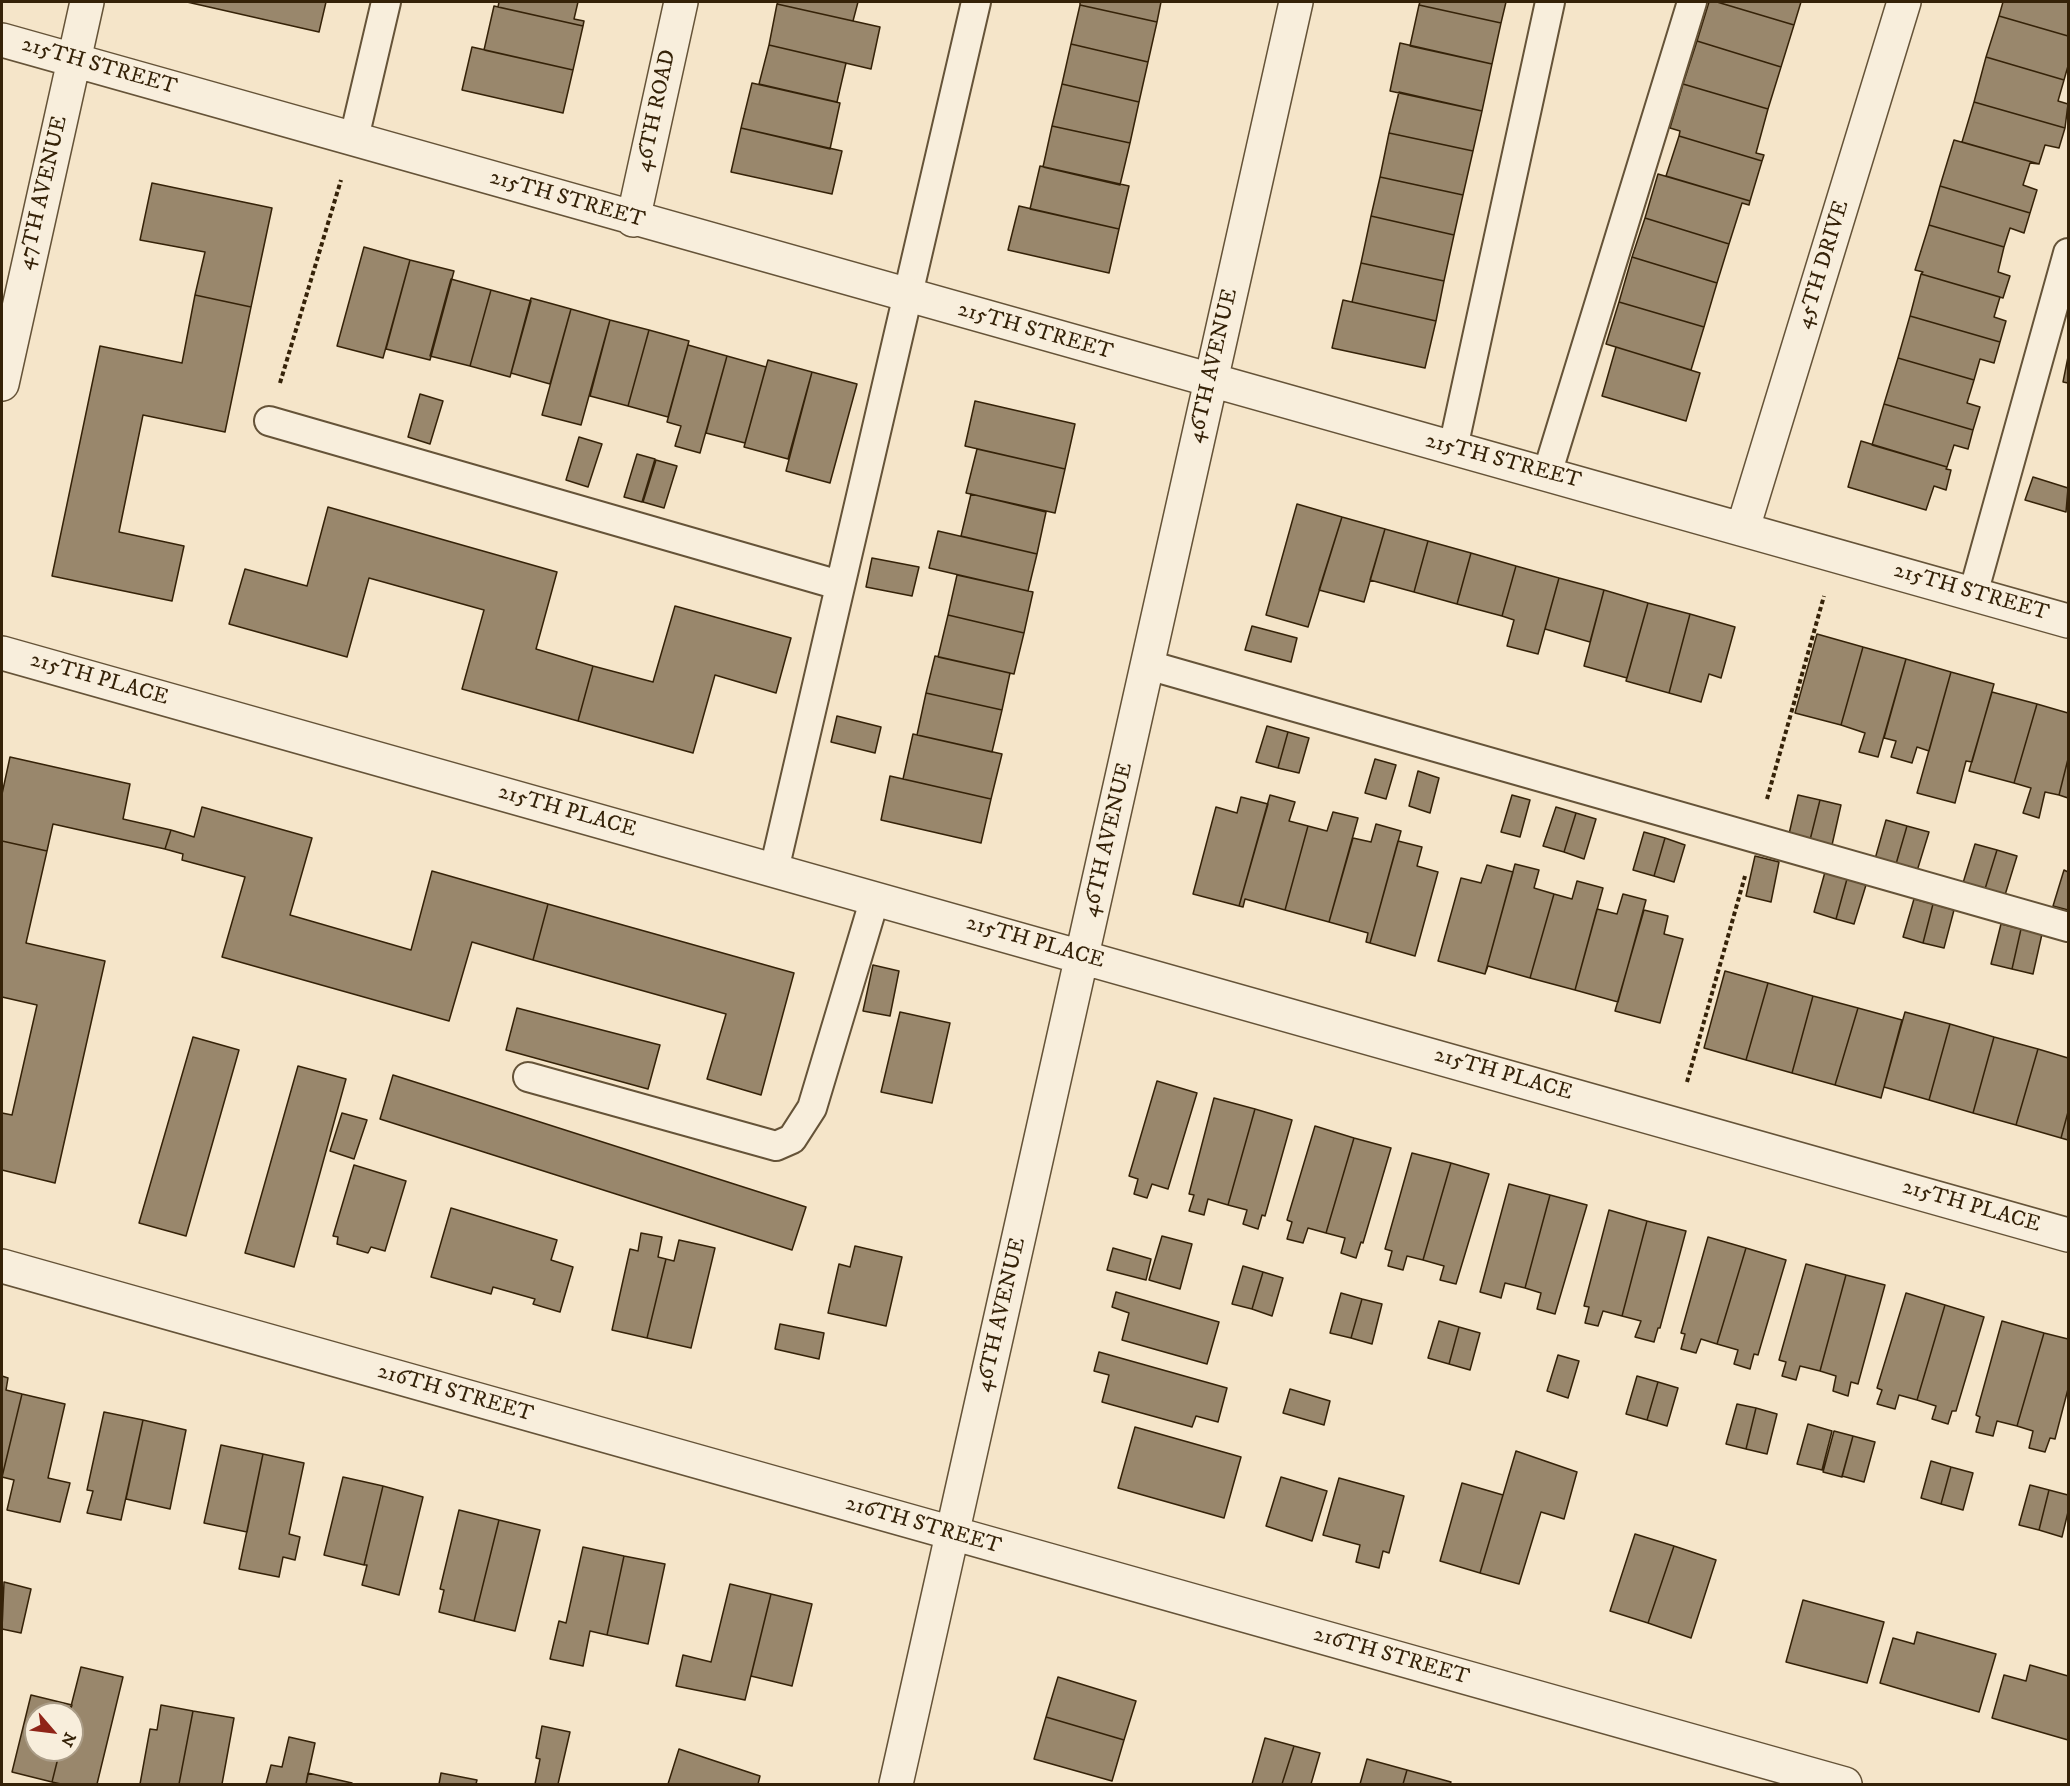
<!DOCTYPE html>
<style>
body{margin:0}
#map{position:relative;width:2070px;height:1786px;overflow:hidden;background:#f5e5c9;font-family:"IM FELL DW Pica",serif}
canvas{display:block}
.frame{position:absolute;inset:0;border:3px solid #352208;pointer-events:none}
.north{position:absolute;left:24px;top:1702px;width:60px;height:60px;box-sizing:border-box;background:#f8eedc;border:2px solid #aa9c87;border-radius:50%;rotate:118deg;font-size:16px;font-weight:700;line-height:24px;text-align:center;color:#352208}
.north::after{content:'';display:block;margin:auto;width:21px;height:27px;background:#8f2418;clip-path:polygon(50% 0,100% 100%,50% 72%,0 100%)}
</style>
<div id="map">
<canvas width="2070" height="1786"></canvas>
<div class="frame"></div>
<div class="north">N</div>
</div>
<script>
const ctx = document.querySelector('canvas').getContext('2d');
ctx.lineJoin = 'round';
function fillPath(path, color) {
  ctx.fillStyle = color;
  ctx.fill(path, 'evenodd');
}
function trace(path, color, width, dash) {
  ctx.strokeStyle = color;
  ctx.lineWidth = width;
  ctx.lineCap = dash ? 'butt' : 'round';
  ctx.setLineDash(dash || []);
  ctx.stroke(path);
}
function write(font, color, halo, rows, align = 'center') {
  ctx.font = font + ' "IM FELL DW Pica",serif';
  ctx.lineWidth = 6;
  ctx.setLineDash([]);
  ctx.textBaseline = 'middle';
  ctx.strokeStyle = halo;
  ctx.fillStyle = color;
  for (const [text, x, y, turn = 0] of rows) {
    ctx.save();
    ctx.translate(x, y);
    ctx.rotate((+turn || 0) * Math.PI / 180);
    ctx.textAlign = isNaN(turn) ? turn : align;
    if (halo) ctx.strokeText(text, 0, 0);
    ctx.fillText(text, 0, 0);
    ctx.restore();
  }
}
const building = new Path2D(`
 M187,2H326L319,32Z
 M499,2H578L574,19L584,21L583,26L498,7Z
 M778,2H858L853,21L777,4Z
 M1080,2H1161L1157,22L1080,5Z
 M1420,2H1506L1501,23L1419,5Z
 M1709,2H1717L1794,25L1781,67L1697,41Z
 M1717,2H1801L1794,25Z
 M2003,2H2068V36L1999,16Z
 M777,4L880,27L871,69L769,45Z
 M1080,5L1157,22L1148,62L1071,44Z
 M1419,5L1501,23L1492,64L1410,46Z
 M494,6L583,26L573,70L484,50Z
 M1999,16L2068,36V66L2064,80L1986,57Z
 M1697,41L1781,67L1768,109L1683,84Z
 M1400,43L1492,64L1482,111L1390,91Z
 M1071,44L1148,62L1139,102L1062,84Z
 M769,45L846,63L837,102L759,84Z
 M472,47L573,70L563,113L462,90Z
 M1986,57L2064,80L2058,101L2068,104L2065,128L1974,102Z
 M752,83L840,103L830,149L741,128Z
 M1062,84L1139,102L1130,143L1052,126Z
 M1683,84L1768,109L1756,153L1764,155L1762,161L1679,136L1680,131L1670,128Z
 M1399,92L1482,111L1473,151L1389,133Z
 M1974,102L2065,128L2059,148L2045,145L2039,164L1962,142Z
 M1052,126L1130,143L1120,185L1043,167Z
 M741,128L842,151L832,194L731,172Z
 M1389,133L1473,151L1463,195L1380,177Z
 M1679,136L1762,161L1750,201L1666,176Z
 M1954,140L2039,164L2030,163L2023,185L2037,190L2030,213L1940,186Z
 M1040,166L1129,186L1119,229L1030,209Z
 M1658,174L1750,201L1749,205L1742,203L1729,244L1645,218Z
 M1380,177L1463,195L1454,235L1371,216Z
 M152,183L272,208L251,307L195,295L205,252L140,240Z
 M1940,186L2030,213L2024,233L2010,228L2004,247L1929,225Z
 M1019,206L1119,229L1109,273L1008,250Z
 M1371,216L1454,235L1444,281L1361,263Z
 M1645,218L1729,244L1717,283L1632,257Z
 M1929,225L2004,247L1998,272L2010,276L2003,298L1921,274L1923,272L1915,270Z
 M364,247L410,260L383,358L337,346Z
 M1632,257L1717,283L1704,327L1619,302Z
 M410,260L454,271L430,360L386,349Z
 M1361,263L1444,281L1436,321L1352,302Z
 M1921,274L2000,297L1994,317L2006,321L2000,342L1910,316Z
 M451,279L491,290L470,366L430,356Z
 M491,290L531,301L510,377L470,366Z
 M195,295L251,307L225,432L143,415L119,532L184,546L172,601L52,576L100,346L182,363Z
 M531,298L571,309L550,384L511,373Z
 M1343,300L1436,321L1425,368L1332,348Z
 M1619,302L1704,327L1691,370L1606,344Z
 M571,309L610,320L581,425L542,415Z
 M1910,316L2000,342L1994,363L1980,359L1974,380L1898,358Z
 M610,320L649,330L628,406L590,396Z
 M649,330L689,341L668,417L628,406Z
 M688,345L727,356L700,453L675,446L681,426L667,422Z
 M1616,347L1700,373L1686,421L1602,396Z
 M727,356L766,367L745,443L706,433Z
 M2068,357V383L2063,382Z
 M1898,358L1974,380L1967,403L1980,407L1973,430L1884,404Z
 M768,360L812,372L788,459L744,447Z
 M812,372L857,384L830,483L786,471Z
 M420,394L443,401L430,444L408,437Z
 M975,401L1075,424L1065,469L965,446Z
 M1884,404L1973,430L1968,449L1954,445L1947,467L1872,445Z
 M579,437L602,444L588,487L566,480Z
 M1861,441L1947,467L1946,469L1951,470L1946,490L1934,486L1926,510L1848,487Z
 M977,449L1065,469L1055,513L966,493Z
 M637,454L655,459L642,502L624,497Z
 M656,460L677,466L664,508L643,502Z
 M2033,477L2068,488L2066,512L2025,500Z
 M971,494L1046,512L1037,554L961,536Z
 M1297,504L1342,517L1308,627L1266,615Z
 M328,507L557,572L536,649L593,666L578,721L462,689L484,610L369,578L347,657L229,624L245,569L307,586Z
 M1342,517L1385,529L1364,602L1319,590Z
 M1385,529L1428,541L1414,592L1370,580Z
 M938,531L1037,554L1028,591L929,568Z
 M1428,541L1471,553L1457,604L1414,592Z
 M1471,553L1516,566L1502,616L1457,604Z
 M872,558L919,567L912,596L866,587Z
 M1516,566L1559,578L1538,654L1507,646L1514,620L1502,616Z
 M957,575L1033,592L1024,633L948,615Z
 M1559,578L1604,590L1590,642L1545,629Z
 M1604,590L1648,603L1627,678L1584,666Z
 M1648,603L1690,614L1669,693L1626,681Z
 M675,606L791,638L776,693L715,675L693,753L578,721L593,666L653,682Z
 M1690,614L1735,627L1721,678L1709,674L1701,702L1669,693Z
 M948,615L1024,633L1014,674L938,657Z
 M1252,626L1297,638L1291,662L1245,650Z
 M1817,634L1863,647L1841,725L1795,713Z
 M1863,647L1906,659L1878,757L1859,752L1865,733L1841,725Z
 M935,656L1010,673L1002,710L926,693Z
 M1906,659L1951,672L1929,751L1917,747L1912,763L1891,757L1896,741L1884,738Z
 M1951,672L1994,684L1972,762L1966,761L1955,803L1917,793Z
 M1992,692L2037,704L2014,783L1969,771Z
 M926,693L1002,710L992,752L917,735Z
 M2037,704L2068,713V759L2059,795L2045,792L2039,818L2023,813L2031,788L2014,783Z
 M837,716L881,727L875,753L831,742Z
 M1267,726L1288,732L1278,768L1256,762Z
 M1288,732L1309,738L1299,773L1278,768Z
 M913,734L1002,754L991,799L903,779Z
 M10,757L130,784L123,819L171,830L165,849L53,824L47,851L2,841V794Z
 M1375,759L1396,765L1386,799L1365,793Z
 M2068,759V798L2059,795Z
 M1418,771L1439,778L1430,813L1409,806Z
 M890,776L991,799L981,843L881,820Z
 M1270,795L1295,802L1289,821L1308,826L1285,910L1245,899L1243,907L1239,906Z
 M1512,795L1530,800L1520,837L1501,832Z
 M1798,795L1820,800L1810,840L1789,834Z
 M1241,797L1268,804L1239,906L1193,894L1216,807L1237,813Z
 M1820,800L1841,805L1832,845L1810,840Z
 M202,807L312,838L290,915L411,950L432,871L548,904L533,960L472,942L449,1021L222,957L245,877L182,860L183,854L165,849L171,830L194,837Z
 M1556,807L1576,813L1564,852L1543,846Z
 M1333,812L1358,818L1329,922L1285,910L1308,826L1327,831Z
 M1576,813L1596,819L1584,859L1564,852Z
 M1886,820L1907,826L1896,864L1875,859Z
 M1376,824L1401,831L1370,943L1366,942L1368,933L1329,922L1353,838L1371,842Z
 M1907,826L1929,832L1917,871L1896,864Z
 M1644,832L1665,838L1654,876L1633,870Z
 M1665,838L1685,845L1674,882L1654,876Z
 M2,841L47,851L26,943L105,961L55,1183L2,1170V1113L12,1115L37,1005L2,997Z
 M1398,841L1422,847L1417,866L1438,872L1415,956L1370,943Z
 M1975,844L1997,850L1985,889L1963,883Z
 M1997,850L2017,856L2005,895L1985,889Z
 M1755,856L1779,862L1771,902L1746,896Z
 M1515,864L1539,870L1534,888L1554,894L1530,978L1488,966L1485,974Z
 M1487,865L1513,872L1485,974L1438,961L1461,878L1481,883Z
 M2064,870L2068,872V910L2053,906Z
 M1825,872L1847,879L1836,919L1814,912Z
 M1847,879L1866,885L1854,924L1836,919Z
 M1577,881L1603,888L1575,990L1530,978L1554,894L1572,899Z
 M1623,894L1646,900L1618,1002L1575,990L1597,909L1617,914Z
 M1914,899L1933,904L1923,943L1903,937Z
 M548,904L794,973L761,1095L707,1079L726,1014L533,960Z
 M1933,904L1954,910L1944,948L1923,943Z
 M1644,910L1668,916L1664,934L1683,939L1660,1023L1615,1011Z
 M2001,924L2021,929L2012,969L1991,964Z
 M2021,929L2042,934L2033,974L2012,969Z
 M873,965L899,971L890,1016L863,1011Z
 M1725,971L1768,983L1746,1060L1704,1048Z
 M1768,983L1813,996L1792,1073L1746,1060Z
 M1813,996L1858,1008L1835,1085L1792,1073Z
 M517,1008L660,1045L648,1089L506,1050Z
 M1858,1008L1902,1020L1881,1098L1835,1085Z
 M900,1012L950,1023L932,1103L881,1092Z
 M1905,1012L1950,1024L1929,1100L1884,1087Z
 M1950,1024L1994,1037L1973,1113L1929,1100Z
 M193,1037L239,1050L186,1236L139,1223Z
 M1994,1037L2038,1049L2016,1125L1973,1113Z
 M2038,1049L2068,1058V1112L2061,1138L2016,1125Z
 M298,1066L346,1079L294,1267L245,1253Z
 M393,1075L806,1207L792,1250L380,1119Z
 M1157,1081L1197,1093L1168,1189L1152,1184L1147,1198L1134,1194L1138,1179L1129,1176Z
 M1214,1098L1255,1109L1228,1205L1208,1199L1204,1215L1189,1211L1194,1195L1189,1194Z
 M1255,1109L1292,1120L1265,1216L1262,1215L1258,1229L1243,1224L1247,1210L1228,1205Z
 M2068,1112V1140L2061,1138Z
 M342,1113L367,1120L354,1159L330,1151Z
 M1315,1126L1354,1138L1326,1233L1308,1228L1303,1243L1287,1239L1292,1222L1287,1220Z
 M1354,1138L1391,1148L1363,1243L1361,1242L1356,1258L1341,1253L1345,1238L1326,1233Z
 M1412,1153L1451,1163L1423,1260L1407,1256L1403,1270L1388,1266L1392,1251L1385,1249Z
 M1451,1163L1489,1174L1456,1284L1440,1280L1444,1266L1423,1260Z
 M354,1165L406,1181L385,1251L371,1247L368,1253L337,1244L338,1237L333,1236Z
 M1509,1184L1550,1195L1525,1288L1505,1283L1501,1298L1480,1292Z
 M1550,1195L1587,1205L1555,1314L1537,1309L1541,1293L1525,1288Z
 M451,1208L557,1240L551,1260L573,1267L560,1312L533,1304L535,1299L493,1287L491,1294L431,1277Z
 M1609,1210L1647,1221L1622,1316L1603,1311L1598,1326L1585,1323L1589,1307L1584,1306Z
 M1647,1221L1686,1231L1660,1328H1658L1654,1342L1635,1337L1641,1321L1622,1316Z
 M641,1233L662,1237L658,1257L666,1259L647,1338L612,1330L630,1249L638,1251Z
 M1162,1236L1192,1244L1180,1289L1149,1280Z
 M1708,1237L1746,1248L1717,1344L1701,1339L1696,1353L1681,1349L1685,1334L1681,1333Z
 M679,1240L715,1248L691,1348L647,1338L666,1259L674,1261Z
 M855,1246L902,1257L886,1326L828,1313L839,1264L850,1267Z
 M1113,1248L1151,1259L1146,1280L1107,1270Z
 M1746,1248L1786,1260L1758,1355L1754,1354L1750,1369L1734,1364L1738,1350L1717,1344Z
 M1806,1264L1846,1275L1820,1371L1800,1366L1796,1380L1782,1376L1786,1362L1779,1360Z
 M1243,1266L1263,1272L1252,1309L1232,1304Z
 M1263,1272L1283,1278L1272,1316L1252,1309Z
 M1846,1275L1885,1285L1858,1384L1851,1382L1848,1396L1833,1391L1836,1376L1820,1371Z
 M1116,1292L1219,1322L1207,1364L1122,1340L1129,1313L1112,1307Z
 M1341,1293L1362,1299L1351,1338L1330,1333Z
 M1906,1293L1945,1305L1917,1400L1899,1395L1895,1409L1877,1404L1882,1390L1877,1388Z
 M1362,1299L1382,1304L1372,1344L1351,1338Z
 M1945,1305L1984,1317L1956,1411H1952L1948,1424L1932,1419L1936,1406L1917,1400Z
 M1439,1321L1459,1327L1449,1364L1428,1358Z
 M2002,1321L2044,1333L2017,1426L1997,1421L1993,1436L1976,1432L1980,1417L1976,1415Z
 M780,1324L824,1333L819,1359L775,1349Z
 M1459,1327L1480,1333L1470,1370L1449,1364Z
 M2044,1333L2068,1339V1389L2055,1439L2050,1438L2045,1452L2029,1448L2033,1431L2017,1426Z
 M1099,1352L1227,1388L1218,1422L1196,1416L1192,1427L1102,1402L1109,1375L1094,1371Z
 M1558,1355L1579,1361L1568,1398L1547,1391Z
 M2,1376L8,1378L6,1390L22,1394L2,1477Z
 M1637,1376L1658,1382L1647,1420L1626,1414Z
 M1658,1382L1678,1388L1667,1426L1647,1420Z
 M1290,1389L1330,1401L1324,1425L1283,1413Z
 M22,1394L65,1404L48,1478L70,1483L60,1522L7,1510L14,1480L2,1477Z
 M1737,1404L1756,1408L1746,1449L1726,1444Z
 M1756,1408L1777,1414L1767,1454L1746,1449Z
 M104,1412L143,1420L121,1520L87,1513L93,1491L87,1490Z
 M143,1420L186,1430L170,1509L126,1499Z
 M1808,1424L1832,1431L1822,1470L1797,1464Z
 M1135,1427L1241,1457L1224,1518L1118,1488Z
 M1834,1431L1853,1436L1842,1477L1823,1472Z
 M1853,1436L1875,1442L1864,1482L1842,1476Z
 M221,1445L263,1454L247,1532L204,1523Z
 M1516,1451L1577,1472L1564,1519L1541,1512L1519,1584L1480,1573Z
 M263,1454L304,1463L289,1534L300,1537L295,1560L283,1557L279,1577L239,1569Z
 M1931,1461L1951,1467L1941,1504L1921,1498Z
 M1951,1467L1973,1473L1963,1510L1941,1504Z
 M343,1477L383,1486L364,1565L324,1555Z
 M1281,1477L1327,1491L1312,1541L1266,1526Z
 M1339,1478L1404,1496L1389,1553L1383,1551L1379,1568L1356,1562L1360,1545L1323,1535Z
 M1462,1483L1503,1495L1480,1573L1440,1561Z
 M2030,1485L2049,1490L2039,1530L2019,1525Z
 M383,1486L423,1497L399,1595L362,1585L367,1565H364Z
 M2049,1490L2068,1495V1512L2062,1537L2039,1530Z
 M459,1510L499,1520L474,1621L439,1612L444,1590L440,1589Z
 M499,1520L540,1530L515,1631L474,1621Z
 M1635,1534L1674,1546L1648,1623L1610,1611Z
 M1674,1546L1716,1560L1691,1638L1648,1623Z
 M583,1547L624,1556L607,1635L590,1631L583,1666L550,1659L559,1621L566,1623Z
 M624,1556L665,1564L648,1644L607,1635Z
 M4,1582L31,1589L21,1633L2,1629Z
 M730,1584L771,1594L745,1700L676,1686L683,1655L711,1662Z
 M771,1594L812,1604L792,1686L751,1676Z
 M1803,1600L1884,1622L1867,1683L1786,1662Z
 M1917,1632L1996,1654L1979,1712L1880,1683L1893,1638L1914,1644Z
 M2030,1665L2068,1676V1740L1992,1718L2004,1675L2026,1681Z
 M81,1667L123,1677L97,1784H61L52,1782L60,1750H72V1714H69Z
 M1058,1677L1136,1701L1124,1740L1046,1717Z
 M31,1695L72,1705L69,1714H36V1750H60L52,1782L12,1772Z
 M161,1705L193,1711L179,1784H140L150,1729L157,1730Z
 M193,1711L234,1718L222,1784H179Z
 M1046,1717L1124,1740L1112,1781L1034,1759Z
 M542,1726L570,1732L558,1784H535L540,1759L536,1758Z
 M289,1737L315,1743L306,1784H266L271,1765L282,1767Z
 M1265,1738L1294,1746L1282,1784H1252Z
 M1294,1746L1320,1753L1311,1784H1282Z
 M679,1749L760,1776L758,1784H668Z
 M1367,1759L1407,1770L1403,1784H1360Z
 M1407,1770L1451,1782L1450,1784H1403Z
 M308,1773L352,1783L351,1784H306Z
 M441,1773L477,1780L476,1784H439Z`);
const path = new Path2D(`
 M280,383L341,180
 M1767,799L1824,596
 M1687,1082L1745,876`);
const service = new Path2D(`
 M354,138L386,2
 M269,421L839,585
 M1453,448L1550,2
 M1547,474L1692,2
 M1973,594L2068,253
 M1148,665L2068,927
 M774,870L976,2
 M528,1077L776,1146L792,1139L812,1108L875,898`);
const minor = new Path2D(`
 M2,40L2068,621
 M633,220L681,2
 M2,384L87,2
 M1743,528L1904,2
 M2,653L2068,1235
 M2,1266L1845,1784
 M896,1784L1296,2`);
const streetNames = [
 ["215TH STREET",99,67,16],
 ["46TH ROAD",657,111,-78],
 ["47TH AVENUE",44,193,-77],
 ["215TH STREET",567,200,16],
 ["45TH DRIVE",1824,265,-73],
 ["215TH STREET",1035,332,16],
 ["46TH AVENUE",1214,366,-77],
 ["215TH STREET",1503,462,15],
 ["215TH STREET",1971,593,16],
 ["215TH PLACE",99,680,16],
 ["215TH PLACE",567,812,16],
 ["46TH AVENUE",1109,840,-77],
 ["215TH PLACE",1035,943,16],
 ["215TH PLACE",1503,1075,16],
 ["215TH PLACE",1971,1207,16],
 ["46TH AVENUE",1002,1315,-77],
 ["216TH STREET",455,1394,16],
 ["216TH STREET",923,1526,16],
 ["216TH STREET",1391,1657,16]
];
fillPath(building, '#99876c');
trace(building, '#352208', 1.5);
trace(service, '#655338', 32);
trace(minor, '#655338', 36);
trace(path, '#352208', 4, [4.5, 3]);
trace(service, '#f8eedc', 28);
trace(minor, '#f8eedc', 33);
write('22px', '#352208', '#f8eedc', streetNames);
</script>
